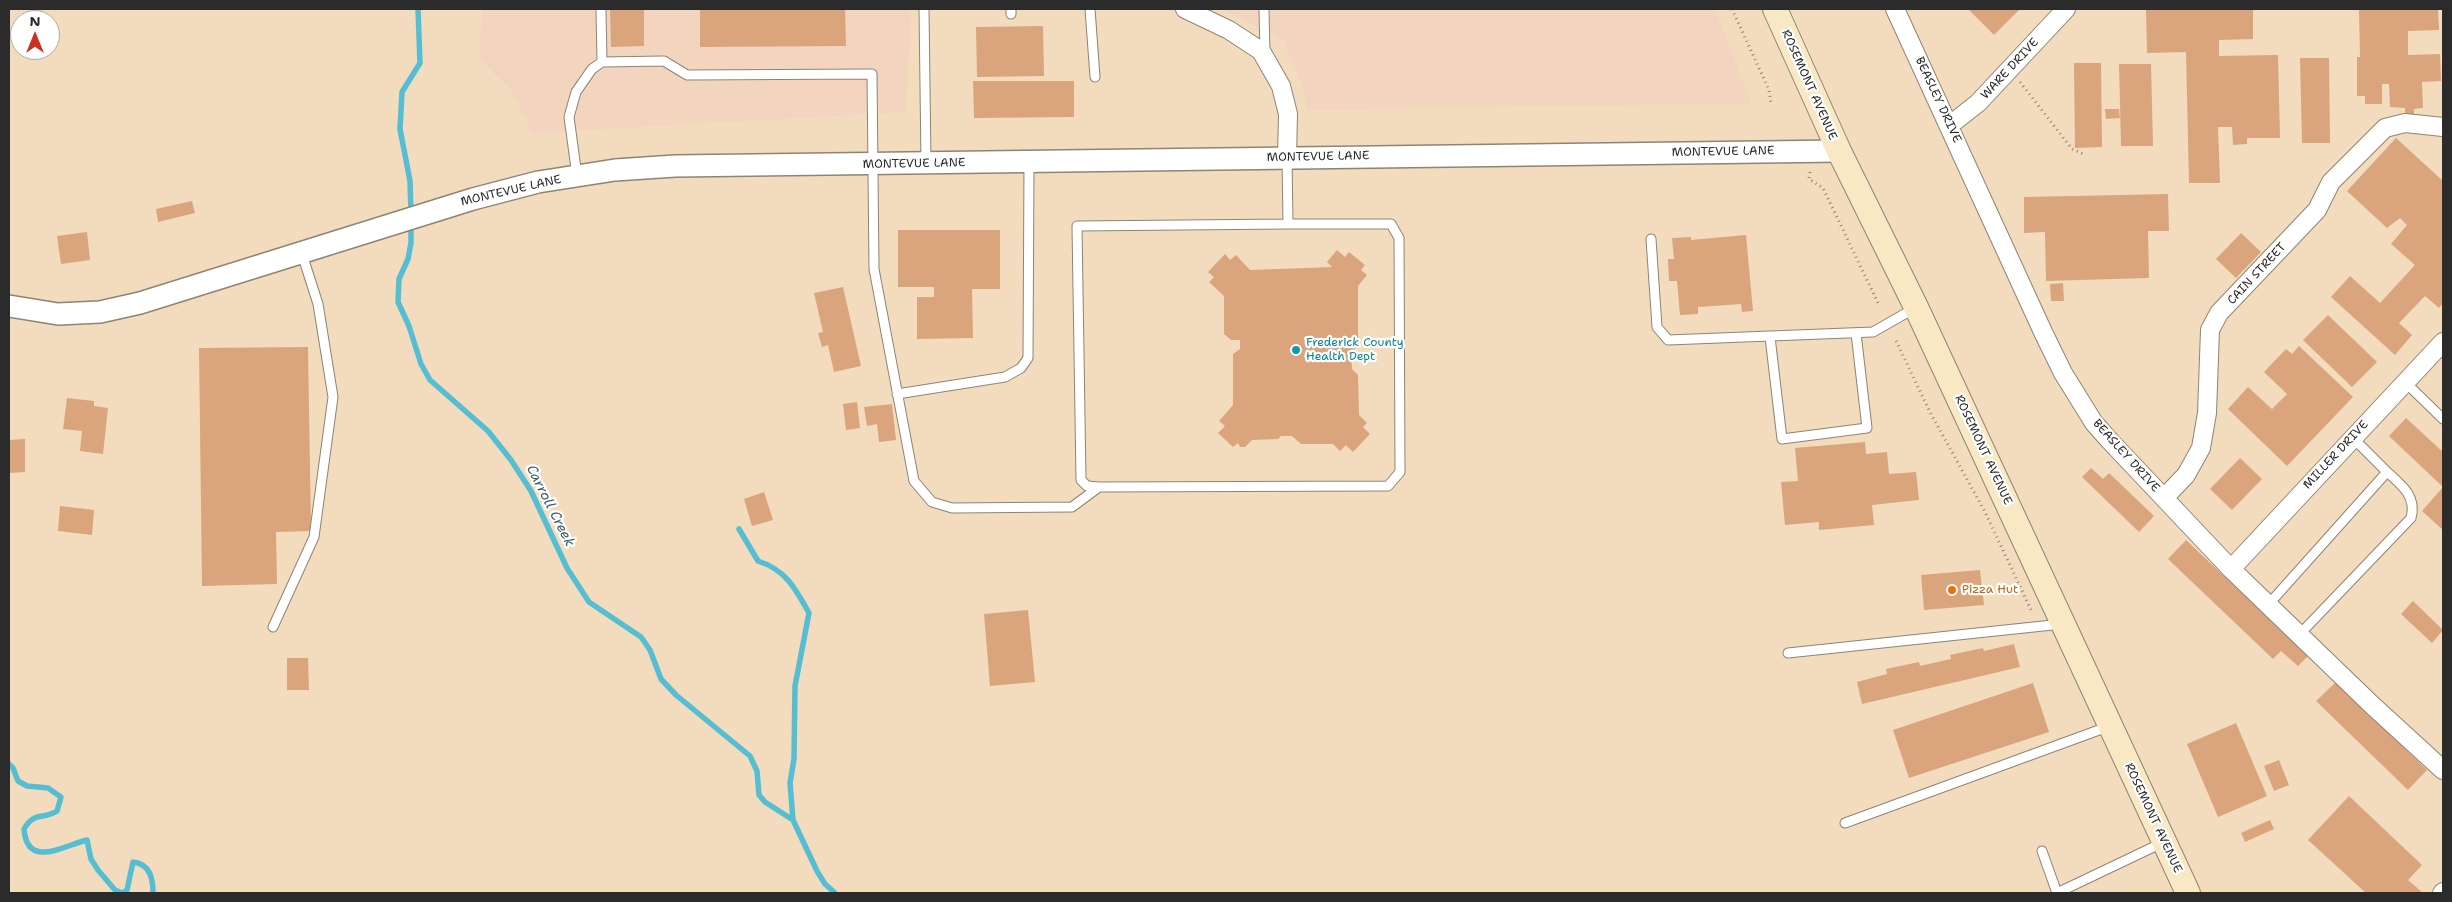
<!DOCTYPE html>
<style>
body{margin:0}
#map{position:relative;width:2452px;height:902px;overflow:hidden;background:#f2dcbd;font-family:"Shantell Sans",sans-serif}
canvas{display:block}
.frame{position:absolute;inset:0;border:10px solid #2b2b2b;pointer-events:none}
.north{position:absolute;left:10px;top:10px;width:50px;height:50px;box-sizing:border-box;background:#fff;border:1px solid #aaa;border-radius:50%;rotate:0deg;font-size:14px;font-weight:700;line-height:20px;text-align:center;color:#2b2b2b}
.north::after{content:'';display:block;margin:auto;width:18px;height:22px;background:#c8321e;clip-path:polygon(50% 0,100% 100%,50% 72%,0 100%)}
</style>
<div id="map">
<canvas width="2452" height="902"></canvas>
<div class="frame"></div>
<div class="north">N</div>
</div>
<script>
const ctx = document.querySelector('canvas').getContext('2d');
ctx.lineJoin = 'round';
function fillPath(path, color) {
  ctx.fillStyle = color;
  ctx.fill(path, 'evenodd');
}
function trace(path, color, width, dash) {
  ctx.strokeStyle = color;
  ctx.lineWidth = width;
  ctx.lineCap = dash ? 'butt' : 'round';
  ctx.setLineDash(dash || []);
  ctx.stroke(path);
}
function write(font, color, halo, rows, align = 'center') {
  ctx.font = font + ' "Shantell Sans",sans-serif';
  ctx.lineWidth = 4.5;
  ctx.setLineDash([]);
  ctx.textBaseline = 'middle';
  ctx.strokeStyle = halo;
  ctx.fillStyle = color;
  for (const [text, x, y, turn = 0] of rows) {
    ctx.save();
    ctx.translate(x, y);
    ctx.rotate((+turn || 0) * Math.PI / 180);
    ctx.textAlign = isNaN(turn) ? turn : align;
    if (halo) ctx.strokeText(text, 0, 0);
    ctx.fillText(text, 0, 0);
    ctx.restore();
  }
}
const built = new Path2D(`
 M483,9H911L906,112L532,133L510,89L479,59Z
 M1222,9H1714L1752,103L1307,110L1304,89L1284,41Z`);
const stream = new Path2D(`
 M411,213L410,181L400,129L402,92L420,63L418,9
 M411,222V243L408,259L399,279L398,302L409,326L421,364L430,380L488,431L511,460L531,491L567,568L589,602L641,637L650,650L661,679L676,695L750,756L757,771L759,795L765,802L793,820L817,871L825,884L835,893
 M739,529L758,561C786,570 795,588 809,613L795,686L794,759L790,783L793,820
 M9,764L13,768L18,781L27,786L48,788L61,797L57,811C43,820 34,811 24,829C27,870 65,845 87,840L91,859L98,870L115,890L122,893L127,890L133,862C150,864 153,878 153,893`);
const building = new Path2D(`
 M610,9H644V46L611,47Z
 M700,9H845L846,46L700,47Z
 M1968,9H2020L1994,35Z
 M2146,9H2253V39L2219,40V56L2278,55L2280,138H2247V144L2233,145L2232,127H2218L2220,183H2189L2186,52L2147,53Z
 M2359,9H2438L2439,30L2408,31V55L2440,54L2441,81L2422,82L2423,108L2414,109V116L2405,117V108L2390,107L2389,84H2382V104H2365V96H2357V57H2360Z
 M1043,26L1044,76L977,77L976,27Z
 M2300,58H2329L2330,143H2302Z
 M2074,63H2101L2102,147L2075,148Z
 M2119,64H2151L2153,146H2121Z
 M973,81H1074V117L974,118Z
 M2105,109H2119L2120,118L2106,119Z
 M2396,138L2443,181V303L2439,308L2425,296L2399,323L2412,335L2395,355L2331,297L2350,276L2380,303L2415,265L2391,244L2407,225L2400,218L2387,228L2347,191Z
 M2168,194L2169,231H2148L2149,278L2046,281L2045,232L2024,233V197Z
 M192,201L195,213L158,222L156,209Z
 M898,230H1000V289H972L973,338L917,339V297H934V287H898Z
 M87,232L90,260L61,264L57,236Z
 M2241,233L2261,252L2236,278L2216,259Z
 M1746,235L1753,311L1742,312L1741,304L1698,307V314L1680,315L1677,281H1669L1668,259H1674L1672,238L1691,237V240Z
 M1337,250L1345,257L1349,252L1365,265L1361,270L1367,275L1358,286V346L1351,352L1352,369L1358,375L1359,415L1367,423L1363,427L1370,434L1353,452L1346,445L1340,451L1333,444H1301L1292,436H1281L1278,439L1252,440L1245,447H1240L1238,443L1233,447L1218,433L1225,426L1219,421L1233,405V354L1240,349V340H1231L1224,334V296L1209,282L1214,277L1208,272L1225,254L1230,260L1236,255L1250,270L1332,267L1327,262Z
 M2063,283L2064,301H2051L2050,284Z
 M843,287L861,366L834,372L828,345L822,347L818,333L823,332L814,293Z
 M2328,315L2377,362L2352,387L2303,340Z
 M2299,346L2353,397L2287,466L2228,409L2248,387L2272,409L2287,394L2264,372L2286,349L2292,354Z
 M308,347L311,531L276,532L277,584L202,586L199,348Z
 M67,398L94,401V406L108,408L103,454L80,451L82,431L63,429Z
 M857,402L860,428L846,430L843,404Z
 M892,404L896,440L879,442L877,424L867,426L864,407Z
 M2406,418L2443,452V487L2389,436Z
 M25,439V472L9,473V440Z
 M1865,442L1866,454L1887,452L1889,474L1916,472L1919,500L1872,505L1874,525L1819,530V522L1785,525L1781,482L1798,481L1795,448Z
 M2240,458L2262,479L2232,510L2210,489Z
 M2091,468L2103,479L2109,473L2154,516L2139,532L2082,477Z
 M2443,487V530L2422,511Z
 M764,492L773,520L752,526L744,499Z
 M60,506L94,510L92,535L58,531Z
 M2186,540L2308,656L2298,666L2281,651L2273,659L2168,559Z
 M1980,570L1984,605L1924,610L1921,575Z
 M2413,601L2443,630L2432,643L2401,614Z
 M1028,610L1035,682L990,686L984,614Z
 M2014,644L2020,667L1862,704L1857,682L1887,674L1886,669L1919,662L1920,666L1951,659L1950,655L1983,648L1984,651Z
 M287,658H308L309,690H287Z
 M2336,682L2427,770L2408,790L2316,701Z
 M2033,683L2049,732L1909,778L1893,730Z
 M2236,723L2267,796L2218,817L2187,744Z
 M2279,760L2289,785L2274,791L2264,766Z
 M2349,796L2422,865L2408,880L2423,893H2366L2308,840Z
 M2270,820L2274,829L2245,842L2241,833Z`);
const path = new Path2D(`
 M1732,9L1769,90L1771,103
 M2020,82L2072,149L2083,154
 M1810,172L1809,179L1823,188L1879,305
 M1896,341L1931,414L1985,512L2031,610`);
const service = new Path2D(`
 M601,9L602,62
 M924,9L926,163
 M1011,9V14
 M1090,9L1095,77
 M1264,9L1265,56
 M577,176L569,117L576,92L592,69L602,62L664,61L687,75L872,74L874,269L914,481L932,502L952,508L1072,507L1099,487L1388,486L1400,472L1399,238L1391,224H1288L1287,158
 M1651,239L1657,327L1668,340L1873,332L1915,308
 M1770,337L1782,439L1867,428L1856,333
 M2405,382L2443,419
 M897,394L1005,377L1021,368L1028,358L1029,162
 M2352,437L2387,472
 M1099,487L1087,486L1081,480L1077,226L1288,224
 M2268,605L2387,472C2402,485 2417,497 2411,518L2299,635
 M273,627L314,537L333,397L318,304L302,254
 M1788,653L2062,624
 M1845,823L2110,726
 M2042,851L2057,893
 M2057,893L2164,842`);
const minor = new Path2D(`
 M1185,9L1229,30L1261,51L1281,86L1288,114L1287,158
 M1895,9L2043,332L2063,373L2094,423L2110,441L2231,569L2372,705L2443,770
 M1950,125L1978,103L2066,9
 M2164,498L2186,475L2201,448L2207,413L2210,330L2219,313L2317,210L2331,182L2385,128L2405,123L2443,127
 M2231,569L2443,342
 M2442,893L2443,892`);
const tertiary = new Path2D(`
 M9,306L58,314L100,312L140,303L473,199L538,182L615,170L675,166L1839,151`);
const secondary = new Path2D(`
 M1775,9L1839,151L1916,307L2188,893`);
const markers = [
 [1296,350,5,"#0f9aa8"],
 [1952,590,5,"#e8710a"]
];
const streetNames = [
 ["WARE DRIVE",2010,69,-47],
 ["ROSEMONT AVENUE",1809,85,66],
 ["BEASLEY DRIVE",1938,100,65],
 ["MONTEVUE LANE",1723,152,-1],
 ["MONTEVUE LANE",1318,157,-1],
 ["MONTEVUE LANE",914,164,-1],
 ["MONTEVUE LANE",511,191,-13],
 ["CAIN STREET",2257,274,-47],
 ["ROSEMONT AVENUE",1983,450,65],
 ["MILLER DRIVE",2336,455,-47],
 ["BEASLEY DRIVE",2126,456,48],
 ["ROSEMONT AVENUE",2153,818,65]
];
const cultureNames = [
 ["Frederick County",1306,343],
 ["Health Dept",1306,357]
];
const foodNames = [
 ["Pizza Hut",1962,590]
];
const waterNames = [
 ["Carroll Creek",550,506,63]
];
fillPath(built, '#f3d4bf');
trace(stream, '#55bed2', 5.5);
fillPath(building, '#daa47d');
trace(service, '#8e8474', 11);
trace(minor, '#8e8474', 20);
trace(tertiary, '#8e8474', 24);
trace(secondary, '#8e8474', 26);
trace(path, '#8e8474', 3, [1, 4]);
trace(service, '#fff', 9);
trace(minor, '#fff', 18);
trace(tertiary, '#fff', 21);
trace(secondary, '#f8e8c3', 24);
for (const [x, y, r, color] of markers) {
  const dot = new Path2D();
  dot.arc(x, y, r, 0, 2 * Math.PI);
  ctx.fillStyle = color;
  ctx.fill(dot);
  trace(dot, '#fff', 2);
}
write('12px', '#2b2b2b', '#fff', streetNames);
write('12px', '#0d838f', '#fff', cultureNames, 'left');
write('12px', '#c56008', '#fff', foodNames, 'left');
write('italic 14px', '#3a5e65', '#fff', waterNames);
</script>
